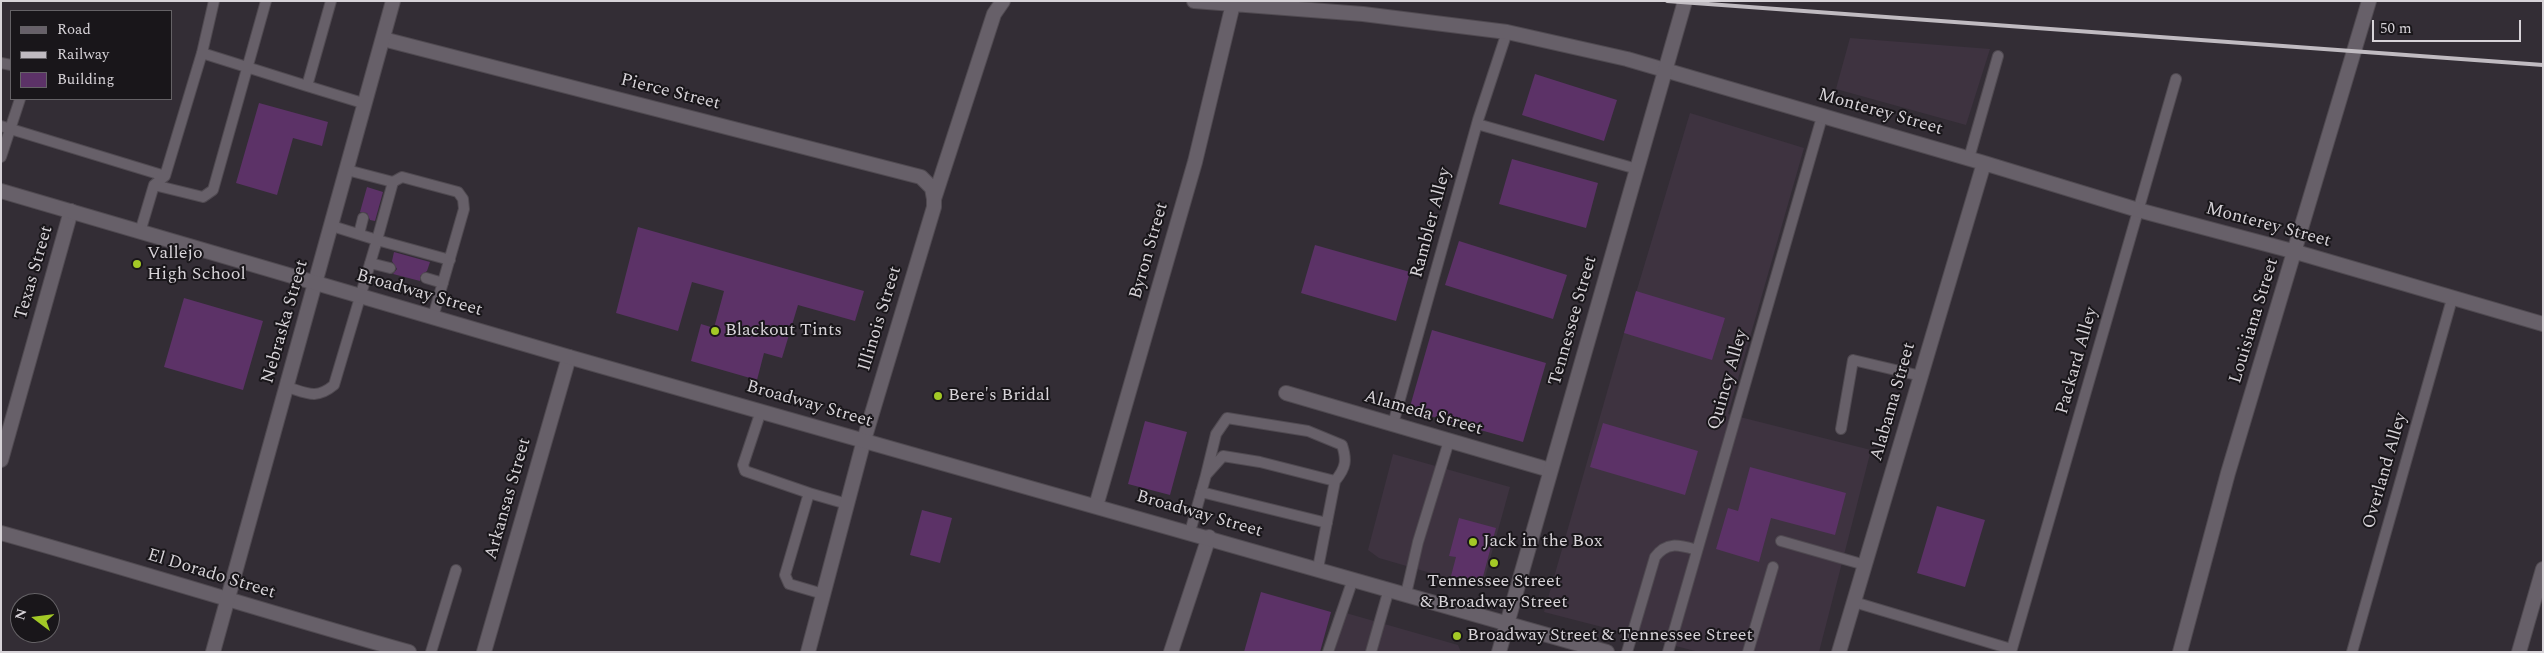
<!DOCTYPE html>
<style>
body{margin:0}
#map{position:relative;width:2544px;height:653px;overflow:hidden;background:#332d35;font-family:Spectral,serif}
canvas{display:block}
.frame{position:absolute;inset:0;border:2px solid #d7d3d8;pointer-events:none}
.legend{position:absolute;left:10px;top:10px;width:162px;height:90px;box-sizing:border-box;background:#19161a;border:1px solid #656266;margin:0;padding:6px 9px;list-style:none;font-size:15px;color:#d7d3d8}
.legend li{display:flex;align-items:center;gap:10px;height:25px}
.legend b{width:25px;border:1px solid #656266}
.north{position:absolute;left:10px;top:593px;width:50px;height:50px;box-sizing:border-box;background:#19161a;border:1px solid #656266;border-radius:50%;rotate:285deg;font-size:14px;font-weight:700;line-height:20px;text-align:center;color:#d7d3d8}
.north::after{content:'';display:block;margin:auto;width:18px;height:22px;background:#a3c926;clip-path:polygon(50% 0,100% 100%,50% 72%,0 100%)}
.scale{position:absolute;left:2372px;top:20px;width:149px;height:22px;box-sizing:border-box;border:2px solid #d7d3d8;border-top:0;padding-left:6px;font-size:15px;line-height:18px;white-space:nowrap;color:#d7d3d8;-webkit-text-stroke:4px #19161a;paint-order:stroke}
</style>
<div id="map">
<canvas width="2544" height="653"></canvas>
<div class="frame"></div>
<ul class="legend">
<li><b style="height:6px;background:#676069"></b>Road</li>
<li><b style="height:6px;background:#c0bbc1"></b>Railway</li>
<li><b style="height:14px;background:#5c3267"></b>Building</li>
</ul>
<div class="north">N</div>
<div class="scale">50 m</div>
</div>
<script>
const ctx = document.querySelector('canvas').getContext('2d');
ctx.lineJoin = 'round';
function fillPath(path, color) {
  ctx.fillStyle = color;
  ctx.fill(path, 'evenodd');
}
function trace(path, color, width, dash) {
  ctx.strokeStyle = color;
  ctx.lineWidth = width;
  ctx.lineCap = dash ? 'butt' : 'round';
  ctx.setLineDash(dash || []);
  ctx.stroke(path);
}
function write(font, color, halo, rows, align = 'center') {
  ctx.font = font + ' Spectral,serif';
  ctx.lineWidth = 4;
  ctx.setLineDash([]);
  ctx.textBaseline = 'middle';
  ctx.strokeStyle = halo;
  ctx.fillStyle = color;
  for (const [text, x, y, turn = 0] of rows) {
    ctx.save();
    ctx.translate(x, y);
    ctx.rotate((+turn || 0) * Math.PI / 180);
    ctx.textAlign = isNaN(turn) ? turn : align;
    if (halo) ctx.strokeText(text, 0, 0);
    ctx.fillText(text, 0, 0);
    ctx.restore();
  }
}
const built = new Path2D(`
 M1850,38L1990,49L1966,125L1836,89Z
 M1690,113L1804,148L1728,414L1871,450L1819,652H1699L1544,612L1624,333Z
 M1393,454L1510,487L1482,588L1379,558L1368,550Z
 M1346,613L1458,645L1461,652H1334Z`);
const building = new Path2D(`
 M1535,74L1617,100L1604,141L1522,115Z
 M259,103L328,122L322,146L293,138L277,195L236,183Z
 M1512,159L1598,183L1586,228L1499,204Z
 M367,187L383,192L375,221L370,220L367,213L360,212Z
 M638,227L864,291L855,321L798,305L782,358L764,353L757,380L691,361L701,324L714,328L724,291L692,282L678,331L616,313Z
 M1459,241L1567,275L1553,319L1445,285Z
 M1315,245L1410,272L1396,321L1301,293Z
 M394,252L430,262L427,271L420,276V281L393,274L397,269L392,261Z
 M1636,291L1725,318L1712,360L1624,333Z
 M184,298L263,321L243,390L164,367Z
 M1432,330L1546,363L1523,442L1409,410Z
 M1145,421L1187,432L1170,495L1128,484Z
 M1603,423L1698,451L1685,495L1590,467Z
 M1750,467L1846,493L1835,535L1771,518L1759,562L1716,549L1728,508L1738,511Z
 M1937,506L1985,520L1965,587L1917,573Z
 M922,510L952,518L940,563L910,555Z
 M1459,518L1496,528L1481,584L1451,576L1456,557L1449,556Z
 M1261,592L1331,612L1320,652H1244Z`);
const service = new Path2D(`
 M202,53L307,86L331,1
 M1,63L11,65
 M307,86L366,104
 M1477,124L1637,169
 M1,126L165,176
 M1,157L20,99
 M1969,158L1998,56
 M347,170L393,182
 M154,185L203,197L213,190L266,1
 M140,232L154,185L165,176L202,53L214,1
 M359,234L363,218
 M370,263L390,268
 M426,278L443,283
 M433,317L464,209L463,199L458,192L402,177L393,182L377,240L450,260
 M287,387C307,393 316,400 334,385L377,240L332,226
 M761,411L743,465L745,471L809,493L785,575L789,584L823,594
 M1393,424L1478,120L1507,32
 M1841,429L1853,360L1921,376
 M1201,492L1327,523
 M809,493L847,504
 M1190,532L1206,475L1223,456L1260,462L1335,481C1346,468 1347,460 1342,445L1308,431L1227,418L1216,434L1206,475
 M1781,541L1865,565
 M1318,568L1335,481
 M1406,594L1418,542L1449,441
 M1854,602L2011,649
 M431,652L456,570
 M1328,652L1353,579
 M1371,652L1389,589
 M1627,652L1655,557C1667,541 1679,545 1697,550
 M1668,652L1822,117
 M1748,652L1773,567
 M2011,652L2176,79
 M2352,652L2452,299`);
const minor = new Path2D(`
 M1194,1L1363,14L1507,32L1627,59L1984,163L2138,210L2296,252L2543,324
 M383,39L921,177L932,188L934,199
 M1286,393L1550,470
 M1,460L71,211
 M1096,506L1195,162L1233,4
 M1,533C138,571 273,614 409,652
 M484,652L569,357
 M808,652L864,440L934,207V199L994,14L1003,1
 M1171,652L1209,537
 M1839,652L1984,163
 M2180,652L2228,473L2369,1
 M2519,652L2543,569`);
const tertiary = new Path2D(`
 M213,652L393,1`);
const secondary = new Path2D(`
 M1,191L569,357L1607,652
 M1499,652L1685,1`);
const rail = new Path2D(`
 M1667,1L2543,65`);
const markers = [
 [137,264,5,"#a3c926"],
 [715,331,5,"#a3c926"],
 [938,396,5,"#a3c926"],
 [1473,542,5,"#a3c926"],
 [1494,563,5,"#a3c926"],
 [1457,636,5,"#a3c926"]
];
const streetNames = [
 ["Pierce Street",670,93,14],
 ["Monterey Street",1880,113,16],
 ["Rambler Alley",1432,223,-75],
 ["Monterey Street",2268,226,15],
 ["Byron Street",1150,251,-74],
 ["Texas Street",35,273,-74],
 ["Broadway Street",419,294,16],
 ["Illinois Street",881,319,-73],
 ["Tennessee Street",1574,321,-74],
 ["Louisiana Street",2255,321,-73],
 ["Nebraska Street",286,322,-74],
 ["Packard Alley",2078,361,-74],
 ["Quincy Alley",1729,380,-74],
 ["Alabama Street",1894,402,-74],
 ["Broadway Street",809,405,16],
 ["Alameda Street",1423,414,16],
 ["Overland Alley",2386,471,-74],
 ["Arkansas Street",509,499,-74],
 ["Broadway Street",1199,515,16],
 ["El Dorado Street",211,575,17]
];
const poiNames = [
 ["Vallejo",147,254],
 ["High School",147,275],
 ["Blackout Tints",725,331],
 ["Bere's Bridal",948,396],
 ["Jack in the Box",1483,542],
 ["Tennessee Street",1494,582,"center"],
 ["& Broadway Street",1494,603,"center"],
 ["Broadway Street & Tennessee Street",1467,636]
];
fillPath(built, '#3e3340');
fillPath(building, '#5c3267');
trace(service, '#504a51', 12);
trace(minor, '#504a51', 16);
trace(tertiary, '#504a51', 16);
trace(secondary, '#504a51', 16);
trace(service, '#676069', 10);
trace(minor, '#676069', 14);
trace(tertiary, '#676069', 14);
trace(secondary, '#676069', 14);
trace(rail, '#c0bbc1', 4);
for (const [x, y, r, color] of markers) {
  const dot = new Path2D();
  dot.arc(x, y, r, 0, 2 * Math.PI);
  ctx.fillStyle = color;
  ctx.fill(dot);
  trace(dot, '#19161a', 2);
}
write('18px', '#d7d3d8', '#19161a', streetNames);
write('18px', '#d7d3d8', '#19161a', poiNames, 'left');
</script>
